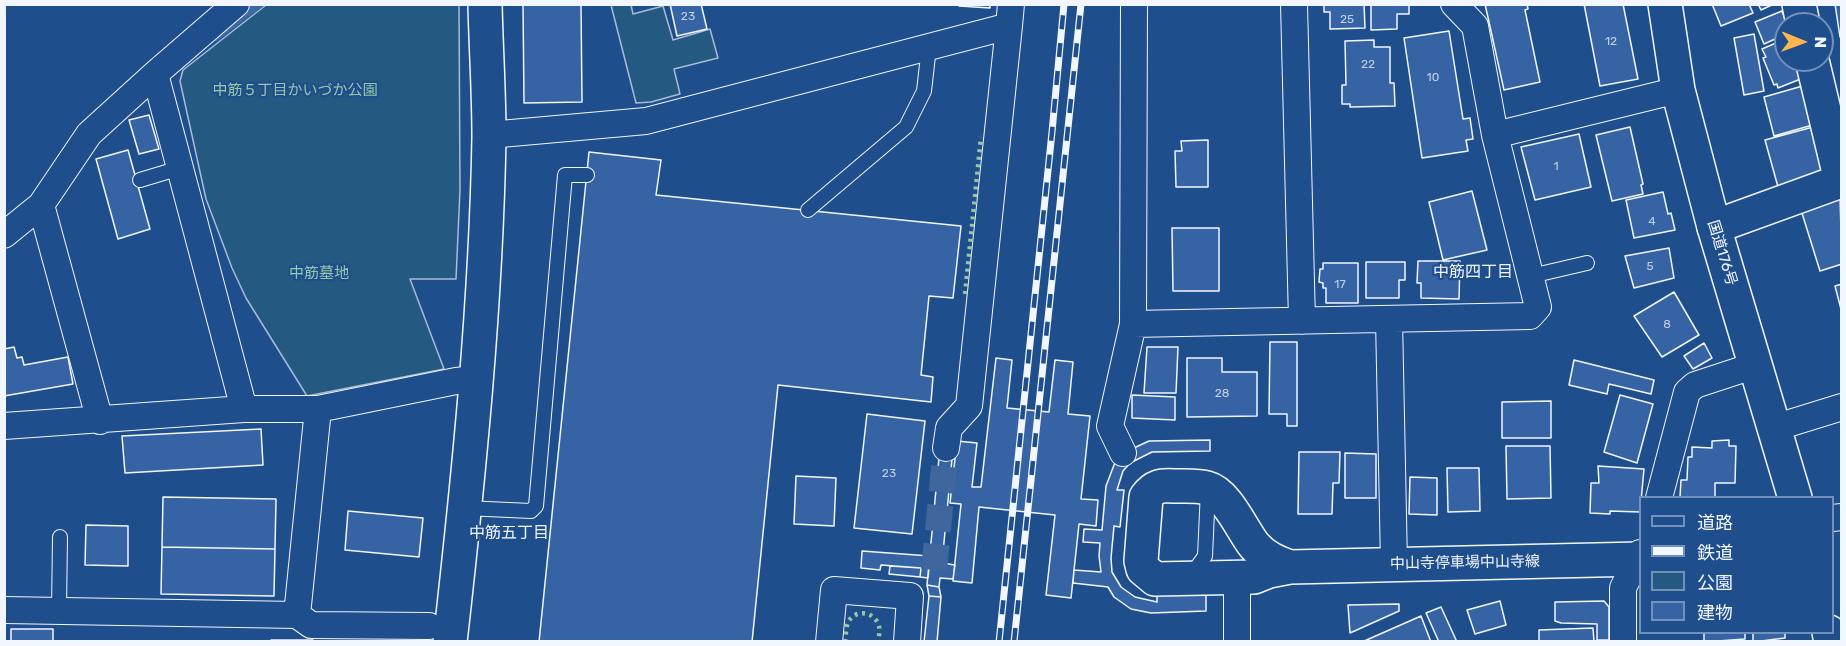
<!DOCTYPE html>
<meta charset="utf-8">
<style>
body{margin:0}
#map{position:relative;width:1846px;height:646px;overflow:hidden;background:#1f4e8c;font-family:Rubik,"Noto Sans JP",sans-serif}
canvas{display:block}
.frame{position:absolute;inset:0;border:6px solid #f2f6ff;pointer-events:none}
.legend{position:absolute;left:1639px;top:496px;width:195px;height:138px;box-sizing:border-box;background:#1f4e8c;border:2px solid #7391ba;margin:0;padding:8px 10px;list-style:none;font-size:18px;color:#f2f6ff}
.legend li{display:flex;align-items:center;gap:12px;height:30px}
.legend b{width:30px;border:2px solid #7391ba}
.north{position:absolute;left:1774px;top:12px;width:60px;height:60px;box-sizing:border-box;background:#1f4e8c;border:2px solid #7391ba;border-radius:50%;rotate:91deg;font-size:16px;font-weight:700;line-height:24px;text-align:center;color:#f2f6ff}
.north::after{content:'';display:block;margin:auto;width:21px;height:27px;background:#ffb74d;clip-path:polygon(50% 0,100% 100%,50% 72%,0 100%)}
</style>
<div id="map">
<canvas width="1846" height="646"></canvas>
<div class="frame"></div>
<ul class="legend">
<li><b style="height:8px;background:#1f4e8c"></b>道路</li>
<li><b style="height:8px;background:#f2f6ff"></b>鉄道</li>
<li><b style="height:16px;background:#245a82"></b>公園</li>
<li><b style="height:16px;background:#3563a3"></b>建物</li>
</ul>
<div class="north">N</div>
</div>
<script>
const ctx = document.querySelector('canvas').getContext('2d');
ctx.lineJoin = 'round';
function fillPath(path, color) {
  ctx.fillStyle = color;
  ctx.fill(path, 'evenodd');
}
function trace(path, color, width, dash) {
  ctx.strokeStyle = color;
  ctx.lineWidth = width;
  ctx.lineCap = dash ? 'butt' : 'round';
  ctx.setLineDash(dash || []);
  ctx.stroke(path);
}
function write(font, color, halo, rows, align = 'center') {
  ctx.font = font + ' Rubik,"Noto Sans JP",sans-serif';
  ctx.lineWidth = 4.5;
  ctx.setLineDash([]);
  ctx.textBaseline = 'middle';
  ctx.strokeStyle = halo;
  ctx.fillStyle = color;
  for (const [text, x, y, turn = 0] of rows) {
    ctx.save();
    ctx.translate(x, y);
    ctx.rotate((+turn || 0) * Math.PI / 180);
    ctx.textAlign = isNaN(turn) ? turn : align;
    if (halo) ctx.strokeText(text, 0, 0);
    ctx.fillText(text, 0, 0);
    ctx.restore();
  }
}
const green = new Path2D(`
 M266,5H459L460,190L456,279H410L444,369L307,396L246,298L232,268L206,199L180,81L183,70Z
 M611,5H631L633,14L663,6L673,40L710,29L718,58L674,69L680,94L651,102L636,103Z`);
const stream = new Path2D(`
 M216,37L259,4`);
const building = new Path2D(`
 M523,4H581L582,102L524,103Z
 M670,4H701L707,29L677,36Z
 M959,4H990V8L959,6Z
 M1324,4H1364L1365,28L1330,29V12H1324Z
 M1371,4H1409V14H1397V29L1371,30Z
 M1485,4H1527L1528,9L1525,10L1540,82L1504,90Z
 M1584,4H1623L1638,79L1600,86Z
 M1712,4H1749L1753,13L1721,26Z
 M1758,4H1774L1761,10Z
 M1835,4H1842V37H1840Z
 M1782,11L1787,24L1786,34L1764,44L1755,22Z
 M1449,31L1463,119L1470,118L1473,139L1466,140L1468,151L1422,158L1404,38Z
 M1754,34L1764,91L1744,95L1734,38Z
 M1786,35V60H1799L1803,78L1778,88L1777,84L1774,85L1763,58L1766,57L1762,49L1776,43L1775,39Z
 M1374,40V47H1390V83H1394L1395,106L1350,107V104H1342V85H1346L1345,41Z
 M1806,85L1816,124L1774,136L1764,97Z
 M149,115L159,149L139,154L129,120Z
 M1630,127L1643,184L1641,185L1643,194L1612,201L1596,135Z
 M1813,127L1826,173L1778,187L1765,140Z
 M1579,134L1591,187L1535,200L1521,147Z
 M1208,140V187H1176L1175,151H1182L1181,141Z
 M128,150L150,229L118,239L96,159Z
 M589,152L661,160L656,195L961,226L953,298L929,296L921,375L933,377L931,402L778,385L752,642H539Z
 M1472,191L1487,250L1443,260L1429,202Z
 M1663,192L1668,214L1671,213L1675,230L1634,238L1626,200Z
 M1840,197L1842,264L1820,271L1801,210Z
 M1172,228H1219V291H1173Z
 M1669,248L1674,278L1634,288L1625,256Z
 M1418,261H1460L1459,299L1421,298V283H1417Z
 M1366,262H1405V280H1399V298H1366Z
 M1323,263H1358V303H1326V288H1323V283L1319,282L1320,269H1323Z
 M1842,284V313L1835,286Z
 M1674,292L1699,335L1662,357L1634,316Z
 M1270,342H1297V426H1287V414H1269Z
 M1704,343L1712,358L1693,369L1684,356Z
 M14,347L17,358L22,357L24,365L68,357L73,384L4,396V349Z
 M1147,347H1178L1176,393H1144Z
 M996,358L1012,360L1007,408L1049,412L1055,360L1073,362L1068,414L1090,416L1081,499L1098,500L1096,526L1079,524L1071,598L1046,595L1055,515L979,507L972,583L953,581L961,504L950,503L957,441L977,443L972,487H981Z
 M1187,358H1222V372H1257V416L1187,417Z
 M1574,360L1654,380L1651,394L1609,384L1607,394L1569,385Z
 M1132,395L1175,397V420L1132,418Z
 M1620,395L1653,404L1637,463L1604,452Z
 M1551,401V438H1502V402Z
 M867,414L925,421L912,534L854,528Z
 M261,429L263,465L125,473L122,436Z
 M1210,440V451L1152,452L1130,463L1123,471L1117,490H1124L1120,527L1114,526L1111,558L1112,572L1121,587L1135,597L1157,602V595L1206,594V611L1151,613L1131,609L1114,597L1108,587L1073,583L1074,570L1101,572L1099,556L1100,543L1083,542L1084,529L1102,530L1106,486L1114,465L1123,453L1149,441Z
 M1729,440V446H1736L1735,483H1715V498H1675L1680,497L1681,480H1687L1688,457H1692V447L1712,448V441Z
 M1506,446H1550L1551,498L1507,499Z
 M940,447L953,449L942,563L955,565L953,579L940,578L939,587L927,585Z
 M1299,452H1340L1339,483H1333L1332,514H1298Z
 M1345,453L1376,454V498H1345Z
 M1598,466L1644,469L1640,512L1610,511V514L1590,513L1591,483H1599Z
 M1447,468H1479L1480,511L1448,512Z
 M796,476L836,478L834,526L794,524Z
 M1410,477L1437,478V515L1409,514Z
 M163,497L276,499L275,549L162,547Z
 M348,511L423,518L419,557L345,550Z
 M86,525L128,526V566L85,565Z
 M162,547L275,549L274,596L161,594Z
 M862,551L930,556L928,578L920,577L921,568L881,565L880,570L861,568Z
 M890,566L921,568L920,577L889,574Z
 M927,585L939,587L941,597L929,596Z
 M929,596L941,597L937,642H924Z
 M1500,601L1506,625L1475,634L1467,610Z
 M1604,601L1609,607V640H1597V624L1561,623L1555,621V602Z
 M1399,604V611L1350,633L1348,605Z
 M1441,607L1457,642H1439L1426,613Z
 M1421,616L1431,642H1362Z
 M1593,628L1594,642H1539V630Z
 M11,629H53V642H11Z
 M1704,632H1745V639L1704,642Z
 M1753,632H1785V638L1753,642Z
 M271,640H313V642H271Z`);
const streetTunnel = new Path2D(`
 M934,570L946,448`);
const lane = new Path2D(`
 M140,180L180,168
 M808,210L906,127L924,91L929,47
 M1531,276L1587,263
 M465,508L531,511L536,506L565,175H587
 M1190,577L1205,556L1208,490
 M59,611L60,537`);
const street = new Path2D(`
 M1294,4L1302,321
 M489,135L646,121L1009,26L1011,4
 M1495,135L1678,90
 M41,205L100,421
 M4,235L41,205L89,134L155,74
 M1389,319L1394,564
 M1133,324L1530,316L1538,307L1495,135L1475,26L1454,4
 M318,409L456,381L476,379
 M4,426L244,409
 M1774,428L1842,407
 M946,448L949,428L969,406L1009,26
 M1123,453L1110,426L1133,324L1134,4
 M1659,498L1687,392L1695,385L1756,365
 M1832,518L1842,517
 M1237,578V642
 M4,610L297,615L318,409H244L155,74L236,4
 M297,615L311,625L429,626
 M829,642L834,590L910,596L907,642
 M1623,642V588L1640,553`);
const secondary = new Path2D(`
 M1799,4L1803,24
 M1714,227L1841,181L1812,60
 M1290,567C1276,562 1264,557 1254,545C1242,530 1227,493 1207,488C1197,485 1185,486 1174,486C1161,485 1154,486 1146,497L1141,561L1143,569L1155,579L1254,577L1269,571L1290,567L1640,559
 M450,642C469,474 486,305 489,137C489,93 486,48 485,4`);
const highway = new Path2D(`
 M1665,4L1678,90L1714,227L1795,498
 M1829,632L1831,642`);
const rail = new Path2D(`
 M999,642L1052,132L1064,4
 M1014,642L1081,4`);
const hedge = new Path2D(`
 M965,294L981,137
 M845,642C846,635 846,627 848,622C856,608 875,612 879,626C880,631 879,637 878,642`);
const numberNames = [
 ["23",688,17],
 ["25",1347,20],
 ["12",1611,42],
 ["22",1368,65],
 ["10",1433,78],
 ["1",1556,167],
 ["4",1652,222],
 ["5",1650,267],
 ["17",1340,285],
 ["8",1667,325],
 ["28",1222,394],
 ["23",889,474]
];
const parkNames = [
 ["中筋５丁目かいづか公園",295,91],
 ["中筋墓地",319,274]
];
const streetNames = [
 ["国道176号",1722,253,73],
 ["中山寺停車場中山寺線",1465,563,-1]
];
const neighbourhoodNames = [
 ["中筋四丁目",1473,272],
 ["中筋五丁目",509,533]
];
fillPath(green, '#245a82');
trace(green, '#a8bbd7', 1.5);
trace(stream, '#3b69a3', 8);
fillPath(building, '#3563a3');
trace(building, '#f2f6ff', 1.5);
trace(streetTunnel, '#3f679d', 26, [26, 13]);
trace(lane, '#f2f6ff', 16);
trace(street, '#f2f6ff', 28);
trace(secondary, '#f2f6ff', 36);
trace(highway, '#f2f6ff', 36);
trace(lane, '#1f4e8c', 14);
trace(street, '#1f4e8c', 26);
trace(secondary, '#1f4e8c', 33);
trace(highway, '#1f4e8c', 33);
trace(rail, '#f2f6ff', 7);
trace(rail, '#1f4e8c', 4.5, [14]);
trace(hedge, '#97c8a6', 4.5, [3, 4.5]);
write('12px', '#c3d1e8', null, numberNames);
write('15px', '#97c8a6', '#1f4e8c', parkNames);
write('15px', '#f2f6ff', '#1f4e8c', streetNames);
write('16px', '#f2f6ff', '#1f4e8c', neighbourhoodNames);
</script>
